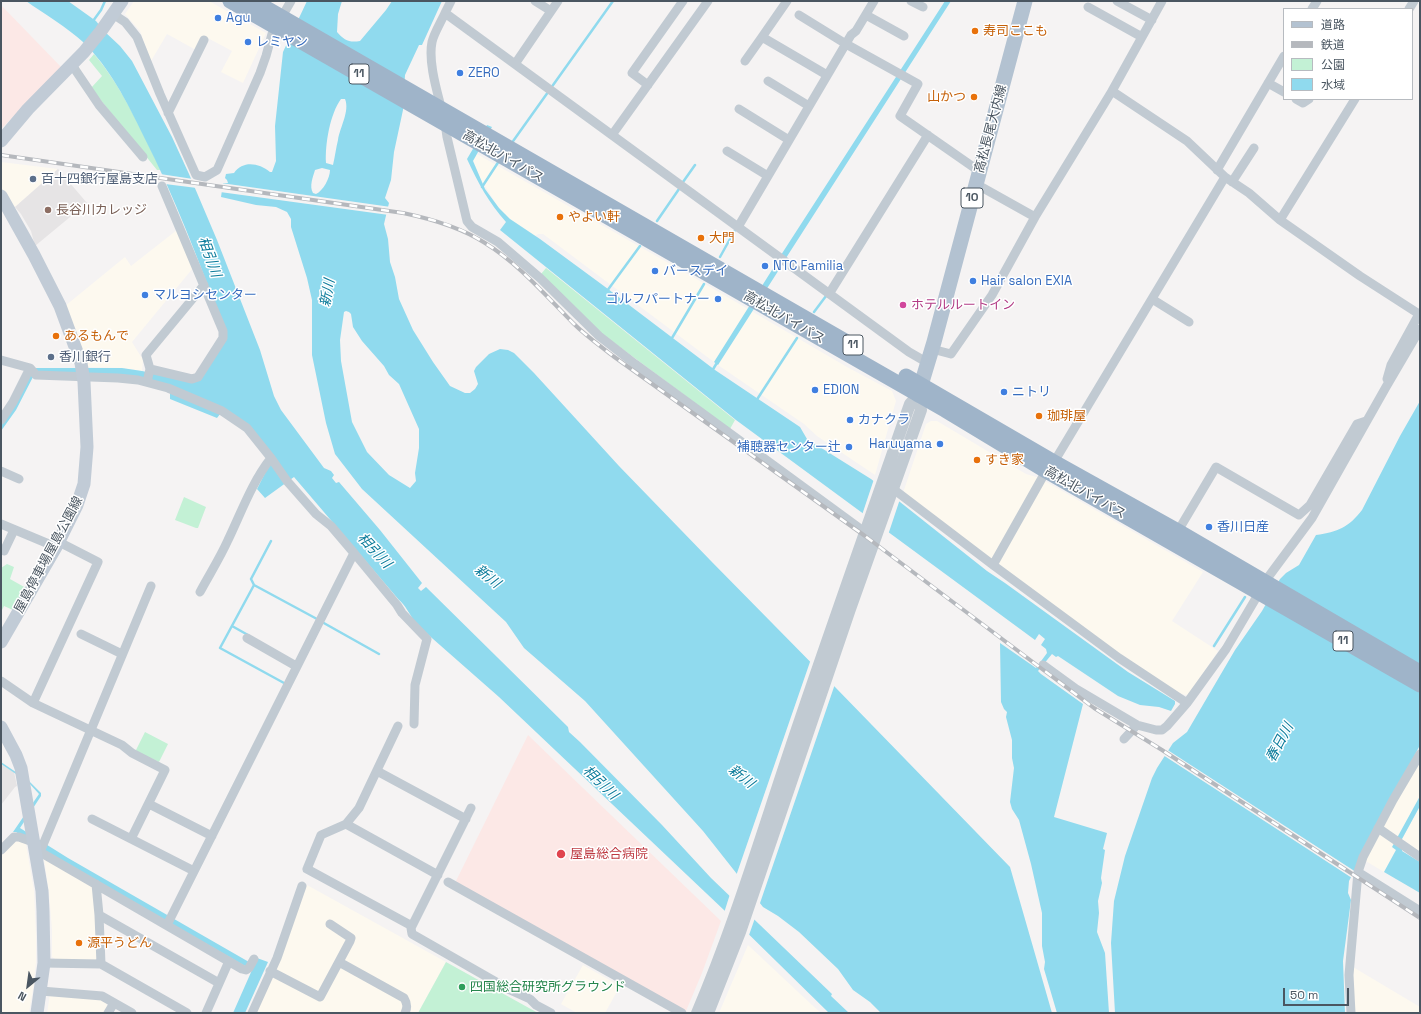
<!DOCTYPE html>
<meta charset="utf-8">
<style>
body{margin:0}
#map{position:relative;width:1421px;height:1014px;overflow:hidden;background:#f5f3f3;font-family:"Space Grotesk","Noto Sans JP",sans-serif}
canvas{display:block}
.frame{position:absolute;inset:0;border:2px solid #4a5661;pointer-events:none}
.legend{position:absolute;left:1283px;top:8px;width:130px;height:92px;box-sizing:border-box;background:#fff;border:1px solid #b7bbc0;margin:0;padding:5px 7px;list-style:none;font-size:12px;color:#4a5661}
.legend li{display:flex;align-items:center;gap:8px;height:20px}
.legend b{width:20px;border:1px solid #b7bbc0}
.north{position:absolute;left:8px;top:966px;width:40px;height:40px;-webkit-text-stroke:3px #fff;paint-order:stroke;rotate:209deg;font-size:11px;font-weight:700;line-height:16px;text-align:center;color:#4a5661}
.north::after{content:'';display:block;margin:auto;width:14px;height:18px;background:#4a5661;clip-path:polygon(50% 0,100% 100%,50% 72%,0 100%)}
.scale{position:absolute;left:1283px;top:988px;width:66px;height:18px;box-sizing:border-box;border:2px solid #4a5661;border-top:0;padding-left:5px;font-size:12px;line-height:14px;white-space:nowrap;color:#4a5661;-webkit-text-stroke:3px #fff;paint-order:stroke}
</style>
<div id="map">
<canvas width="1421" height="1014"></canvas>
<div class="frame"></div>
<ul class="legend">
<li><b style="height:5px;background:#b3c2d1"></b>道路</li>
<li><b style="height:5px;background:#b5b8bd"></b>鉄道</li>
<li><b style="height:11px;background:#c3f1d5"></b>公園</li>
<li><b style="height:11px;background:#90daee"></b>水域</li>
</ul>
<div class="north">N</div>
<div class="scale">50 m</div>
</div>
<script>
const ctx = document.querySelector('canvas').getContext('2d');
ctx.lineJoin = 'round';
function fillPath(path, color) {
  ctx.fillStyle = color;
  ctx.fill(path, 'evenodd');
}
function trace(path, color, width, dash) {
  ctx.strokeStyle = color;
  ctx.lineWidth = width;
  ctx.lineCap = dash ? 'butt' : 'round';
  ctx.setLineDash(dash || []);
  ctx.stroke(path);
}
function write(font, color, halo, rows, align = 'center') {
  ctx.font = font + ' "Space Grotesk","Noto Sans JP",sans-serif';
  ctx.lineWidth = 3;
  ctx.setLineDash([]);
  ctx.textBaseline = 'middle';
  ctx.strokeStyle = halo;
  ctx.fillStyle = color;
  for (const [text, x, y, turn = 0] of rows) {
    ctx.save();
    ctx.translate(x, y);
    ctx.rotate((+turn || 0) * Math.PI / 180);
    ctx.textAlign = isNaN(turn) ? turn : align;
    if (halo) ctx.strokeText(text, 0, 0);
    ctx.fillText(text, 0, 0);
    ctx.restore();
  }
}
const commercial = new Path2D(`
 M134,1H209L266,33L243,83L221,72L232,51L204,36L196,50L167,34L151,61L140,31L125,14Z
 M477,154L700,281L847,367L892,391L896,401L875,475L817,436L804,424L718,365L543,234H538L535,236L510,219L499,208L481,180L473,160Z
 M1,162L58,169L15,207L9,203L2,192L1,187Z
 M177,230L193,268L132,342L143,360L142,371L122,368L87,367L65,306L125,257L131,266Z
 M931,421H937L1026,474L1040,478L992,561L903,493L926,424Z
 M1043,480L1203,572L1172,621L1218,651L1188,695L1180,694L1121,656L995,563Z
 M1420,758V796L1398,837L1382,826Z
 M1420,806V852L1402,839Z
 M1379,832L1395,843L1396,849L1384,872L1364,860Z
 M19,841L26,844L34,891L36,935V962L33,989L29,1013H1V855L5,849L13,842Z
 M44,859L95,888L99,956L95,960H57L52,957V930L49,893Z
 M307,885L446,962L418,1013H256L278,963Z
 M748,945L812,1005L821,1013H719Z
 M583,965L620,986L605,1013H577L561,1004Z
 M1353,967L1420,1007V1013H1358L1353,1010Z
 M50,994L99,998L106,1002L107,1007L103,1013H47Z`);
const education = new Path2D(`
 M58,169L87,203L35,246L31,231L21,214L15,207Z
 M2,765L14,772L17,786L15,787L1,805V767Z`);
const medical = new Path2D(`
 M1,5L62,68L1,129Z
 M528,735L721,921L702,973L686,1011L455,883Z`);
const green = new Path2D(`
 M94,54C123,88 141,130 161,170H157L91,88L102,76L89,60Z
 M546,268L735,420L730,429L601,333L541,274Z
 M184,497L206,507L198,528H196L175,520Z
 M7,564L14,567L10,579L26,588L13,610L4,606L1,612V568Z
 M145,732L168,744L159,762L137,752L136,750Z
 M446,962L538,1013H418Z`);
const water = new Path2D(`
 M26,1H68L96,21L104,31L120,46L132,61L172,137L189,174L217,240L260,350L274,396L281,410L324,468L331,471L334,475L332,478L336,483L339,482L380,530L422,583L418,588L421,591L426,587L568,727L569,732L580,742L662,825L711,878L832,994L831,996L849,1013H829L725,911L499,697L416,624C412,618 404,603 399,600L294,477L265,498L257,489L268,467L276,460L224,409L217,418L170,399V385L37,373L35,368H122L142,371L194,382L224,328C199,262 175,197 143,135C127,102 110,68 83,42C68,28 43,13 26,1Z
 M307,1H342L338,14L337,32C344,40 349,43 360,41L386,10L392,1H442L422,45H419L405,75L403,110L394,152L391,180L385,198L389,203L384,224L388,239L390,262L395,277L399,299L413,330L433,362L450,386L465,393H470L475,389L478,384L474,371L476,367L489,354L500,349L508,350L514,353L534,373L619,466L711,561L836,688L1010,867L1052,1013H881L870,1002L853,990L838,969L799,932L778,916L763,907L703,831L585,701L524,648L506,622L362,489L335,454L326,423L312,355V300L307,278L291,227V219L287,212L276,207L256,205L221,197L223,183H228L227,180L225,178L226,174L234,173C243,160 259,163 270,172H272L276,161L275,126L283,52ZM341,99H345C350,111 340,127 338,140C336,148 335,156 333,165L326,163C325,144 330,114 341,99ZM322,168L330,170C330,178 323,191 316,194L313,193C309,186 313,177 315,170ZM346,311L349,312L351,314L353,327L362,341L384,366L389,375L399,384L419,429V448L415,473L416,481L410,488L389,475L367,452L352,422L341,361L340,340L344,312Z
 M945,1H951L786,258L781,255Z
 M487,125L492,127L473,161L485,189L499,208L510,219L540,239L608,289L715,370L800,427L807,439L871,479L987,571L1005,583L1128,672L1175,701V704L1171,711L1159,707L1140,705L1118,696L1058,656L1056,657L1052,654L1038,671L1041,674L1083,704L1054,817L1107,833L1103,849L1105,850L1101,878L1102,883L1098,901L1099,913L1097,932L1105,953L1109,1013H1057L1044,969L1045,962L1042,946V913L1031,864L1019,820L1012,809L1010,802L1014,768L1012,758V740L1006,717L1007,712L1004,709L1001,702L1000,643L1036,668L1047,653L1046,649L1041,645L1045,639L1039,634L1035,640L736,420L500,230L506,222C489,203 478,183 467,159Z
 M777,262L782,265L718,365L714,362Z
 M30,373L34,375L16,410L1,431V423Z
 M1420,401V745L1349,881L1348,893L1351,900L1343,961L1345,1013H1115L1111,943L1114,901L1125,856L1152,778L1157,768L1173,743L1187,732L1235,650L1262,611L1280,579L1286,573L1299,565L1316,535C1338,532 1349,527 1362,510L1400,436Z
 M1,762L29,781L41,793V796L20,828L68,858L249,962L257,958L268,962L245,1013H233L252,970L53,856L16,832H13L39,794L28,782L1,764Z
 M1420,796V806L1402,839V851L1420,862V893L1384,872L1396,850L1392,847Z`);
const pier = new Path2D(`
 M160,174L193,179L197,188L165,184Z
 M221,183L391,207L389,215L220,192Z
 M874,479L900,499L888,535L862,515Z
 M811,659L835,684L759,906L736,876Z
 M1166,749L1356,872L1352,878L1163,755Z
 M730,894L755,918L748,938L724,913Z`);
const stream = new Path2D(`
 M93,21L101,10L105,1
 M511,144L613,1
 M683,182L695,165
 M482,187L499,161
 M657,221L679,189
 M720,257L735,230
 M607,291L640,246
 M814,312L826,296
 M672,338L704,284
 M712,371L718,361
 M756,401L797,338
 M271,541L251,579L254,585L317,619
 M254,585L220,648L284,683
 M322,622L379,654
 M232,626L248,635
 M1214,646L1245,597`);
const minor = new Path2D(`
 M451,1L445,13L909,352L928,363
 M535,1L551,11
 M911,1L923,7
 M1117,1L1152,20
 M1162,1L1112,91L1187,141L1225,177L1249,193L1280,220L1360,276L1419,314L1420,313
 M1088,7L1142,37
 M1312,9L1317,1
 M1409,9L1414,1
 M113,14L125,22L137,37L160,94L196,175L205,177L217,170L260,73L266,56L272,34L291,1
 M799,15L846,44L918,84L900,116L979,171
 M866,15L904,36
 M762,37L787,1
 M745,61L762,37L827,75
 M515,64L558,1
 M72,65L99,105L143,157
 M768,81L809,106
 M1268,83L1284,92
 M648,85L632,73L683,1
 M1296,99L1303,103L1309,99
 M739,109L789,140
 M442,111C437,91 428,62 432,42C434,33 441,22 445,13
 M168,113L204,40
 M445,123L447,137L467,221L472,227L498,242L540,278L599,336L635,364L870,536
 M612,135L708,1
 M727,151L768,176
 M1217,170L1284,56
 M1232,182L1254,148
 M976,184L1035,217L1112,91
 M1280,220L1355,99
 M738,227L851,35L856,31L874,1
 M829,294L928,135
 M1152,299L1189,322
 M932,349L951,354L992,295L1035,217
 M1,360L30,368L13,402L1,420
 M30,368L36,375L118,378L138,380L168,388L222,411L247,428L271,458L287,481L316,514L331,526L354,553L167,925
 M150,369L192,379L198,377L223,338V331L162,186
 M1387,379L1391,365L1419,314
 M147,382L150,369L146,355L204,285
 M1054,462L1225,177
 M1,471L19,479
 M888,485L993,565L1119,658L1187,703
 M1,524L56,547
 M1178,531L1216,467L1299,515L1310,505L1357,424L1366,421
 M4,551L14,530
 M354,553L397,605L402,613L427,639L415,685L414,724
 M993,565L1046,471
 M200,592C209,575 220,558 228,540C241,513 252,482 271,458
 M81,634L122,654
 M247,638L296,666
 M1043,665L1076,689L1137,725L1156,730H1162L1167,726L1187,703L1226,649L1269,576L1312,518L1386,387L1420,329
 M1,681L33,703L122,745L132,753L165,770L131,839
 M33,703L98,562L59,542
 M398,726L359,808L346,824L321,835L307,869L412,926
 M1124,739L1137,725
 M377,771L466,819
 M149,804L212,836
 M471,808L411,928L412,934L510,990L530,999L536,1005L551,1013
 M92,819L194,871
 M346,824L438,875
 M1378,828L1420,857
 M1,850L14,837H19L33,842
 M35,852H40L242,969L246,970L249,968L254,959
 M40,852L151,586
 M1358,872L1420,911
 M448,882L682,1013
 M96,884L99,915L101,964
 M99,915L219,983
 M339,962L404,998C407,1003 408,1007 405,1013
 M44,963L101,964L187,1013
 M270,971L320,997L350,941L351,938L330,924
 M41,991L102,996L132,1013
 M108,1013L114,1003
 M206,1013L229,961
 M252,1013L277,958L302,886
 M1351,1013L1349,975L1358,872L1363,857L1393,800L1420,754`);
const tertiary = new Path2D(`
 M697,1013C734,927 761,836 791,747C828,637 867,528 905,418L910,404L918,395
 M708,1013L740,932L850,609L921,410L918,395`);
const secondary = new Path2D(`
 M1,141L28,109L84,52L101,31L122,1
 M1,196L34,255L60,306L81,363L84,382L87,447L84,484L77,505L56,547L1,642
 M1,727L16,755L21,768L42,891L43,911L44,963L37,1013`);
const primary = new Path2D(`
 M918,395L934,342L1025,1`);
const trunk = new Path2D(`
 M230,1L945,410L1046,471L1420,685
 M254,1L847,342
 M906,376L1054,462L1178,531L1420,672`);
const rail = new Path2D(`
 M1,155L403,213C432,219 460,227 485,243C519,264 545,295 573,323C585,335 599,345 613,356L865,536L1094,708L1162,750L1420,918`);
const markers = [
 [218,18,4,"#3f7fe0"],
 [975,31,4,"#e8710a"],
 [248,42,4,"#3f7fe0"],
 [460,73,4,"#3f7fe0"],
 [974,97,4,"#e8710a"],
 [33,179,4,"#5c6f8a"],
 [48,210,4,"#8d6e63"],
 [560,217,4,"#e8710a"],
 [701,238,4,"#e8710a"],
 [765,266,4,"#3f7fe0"],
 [655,271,4,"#3f7fe0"],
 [973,281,4,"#3f7fe0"],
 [145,295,4,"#3f7fe0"],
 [718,299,4,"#3f7fe0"],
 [903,305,4,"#d1479c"],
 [56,336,4,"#e8710a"],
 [51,357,4,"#5c6f8a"],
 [815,390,4,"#3f7fe0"],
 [1004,392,4,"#3f7fe0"],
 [1039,416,4,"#e8710a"],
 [850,420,4,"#3f7fe0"],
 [940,444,4,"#3f7fe0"],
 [849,447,4,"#3f7fe0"],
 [977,460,4,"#e8710a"],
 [1209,527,4,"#3f7fe0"],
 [561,854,5,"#e0444e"],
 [79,943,4,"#e8710a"],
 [462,987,4,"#2e9e5b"]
];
const shields = [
 [359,74,20],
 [972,198,22],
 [853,345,20],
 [1343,641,20]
];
const shieldNames = [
 ["11",359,74],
 ["10",972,198],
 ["11",853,345],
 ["11",1343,641]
];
const shopNames = [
 ["Agu",226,18],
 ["レミヤン",256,42],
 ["ZERO",468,73],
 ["NTC Familia",773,266],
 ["バースデイ",663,271],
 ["Hair salon EXIA",981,281],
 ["マルヨシセンター",153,295],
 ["ゴルフパートナー",710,299,"right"],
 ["EDION",823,390],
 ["ニトリ",1012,392],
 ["カナクラ",858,420],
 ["Haruyama",932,444,"right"],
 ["補聴器センター辻",841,447,"right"],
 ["香川日産",1217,527]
];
const foodNames = [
 ["寿司ここも",983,31],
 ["山かつ",966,97,"right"],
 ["やよい軒",568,217],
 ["大門",709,238],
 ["あるもんで",64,336],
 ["珈琲屋",1047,416],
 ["すき家",985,460],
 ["源平うどん",87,943]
];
const streetNames = [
 ["高松長尾大内線",991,129,-75],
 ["高松北バイパス",503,157,30],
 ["高松北バイパス",784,318,30],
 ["高松北バイパス",1085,493,30],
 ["屋島停車場屋島公園線",49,555,-62]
];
const serviceNames = [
 ["百十四銀行屋島支店",41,179],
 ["香川銀行",59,357]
];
const educationNames = [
 ["長谷川カレッジ",56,210]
];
const hotelNames = [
 ["ホテルルートイン",911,305]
];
const healthNames = [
 ["屋島総合病院",570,854]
];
const leisureNames = [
 ["四国総合研究所グラウンド",470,987]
];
const waterNames = [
 ["相引川",209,257,70],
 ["新川",328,293,-80],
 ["相引川",374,551,47],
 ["新川",487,577,38],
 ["春日川",1280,743,-62],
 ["新川",741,777,38],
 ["相引川",600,783,44]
];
fillPath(commercial, '#fdf9ef');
fillPath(education, '#e6e4e5');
fillPath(medical, '#fce8e6');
fillPath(green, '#c3f1d5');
fillPath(water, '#90daee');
fillPath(pier, '#f5f3f3');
trace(stream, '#90daee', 2.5);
trace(minor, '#c1cad2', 9);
trace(tertiary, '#c1cad2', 12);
trace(secondary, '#c1cbd6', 13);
trace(primary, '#b3c2d1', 15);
trace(trunk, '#9fb4c9', 15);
trace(rail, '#b5b8bd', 4);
trace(rail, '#fff', 2.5, [8]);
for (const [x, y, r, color] of markers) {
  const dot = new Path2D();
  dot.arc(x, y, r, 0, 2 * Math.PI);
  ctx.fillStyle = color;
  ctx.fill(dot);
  trace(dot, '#fff', 1.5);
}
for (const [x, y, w] of shields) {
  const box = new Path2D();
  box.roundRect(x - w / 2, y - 10, w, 20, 3);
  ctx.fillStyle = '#fff';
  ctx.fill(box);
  trace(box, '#4a5661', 1);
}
write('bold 12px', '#4a5661', null, shieldNames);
write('13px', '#366cbe', '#fff', shopNames, 'left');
write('13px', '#c56008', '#fff', foodNames, 'left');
write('13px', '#4a5661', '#fff', streetNames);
write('13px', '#4e5e75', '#fff', serviceNames, 'left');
write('13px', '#785e54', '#fff', educationNames, 'left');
write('13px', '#b23c85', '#fff', hotelNames, 'left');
write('13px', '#be3a42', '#fff', healthNames, 'left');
write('13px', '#27864d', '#fff', leisureNames, 'left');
write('italic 14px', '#0c7c9b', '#fff', waterNames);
</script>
